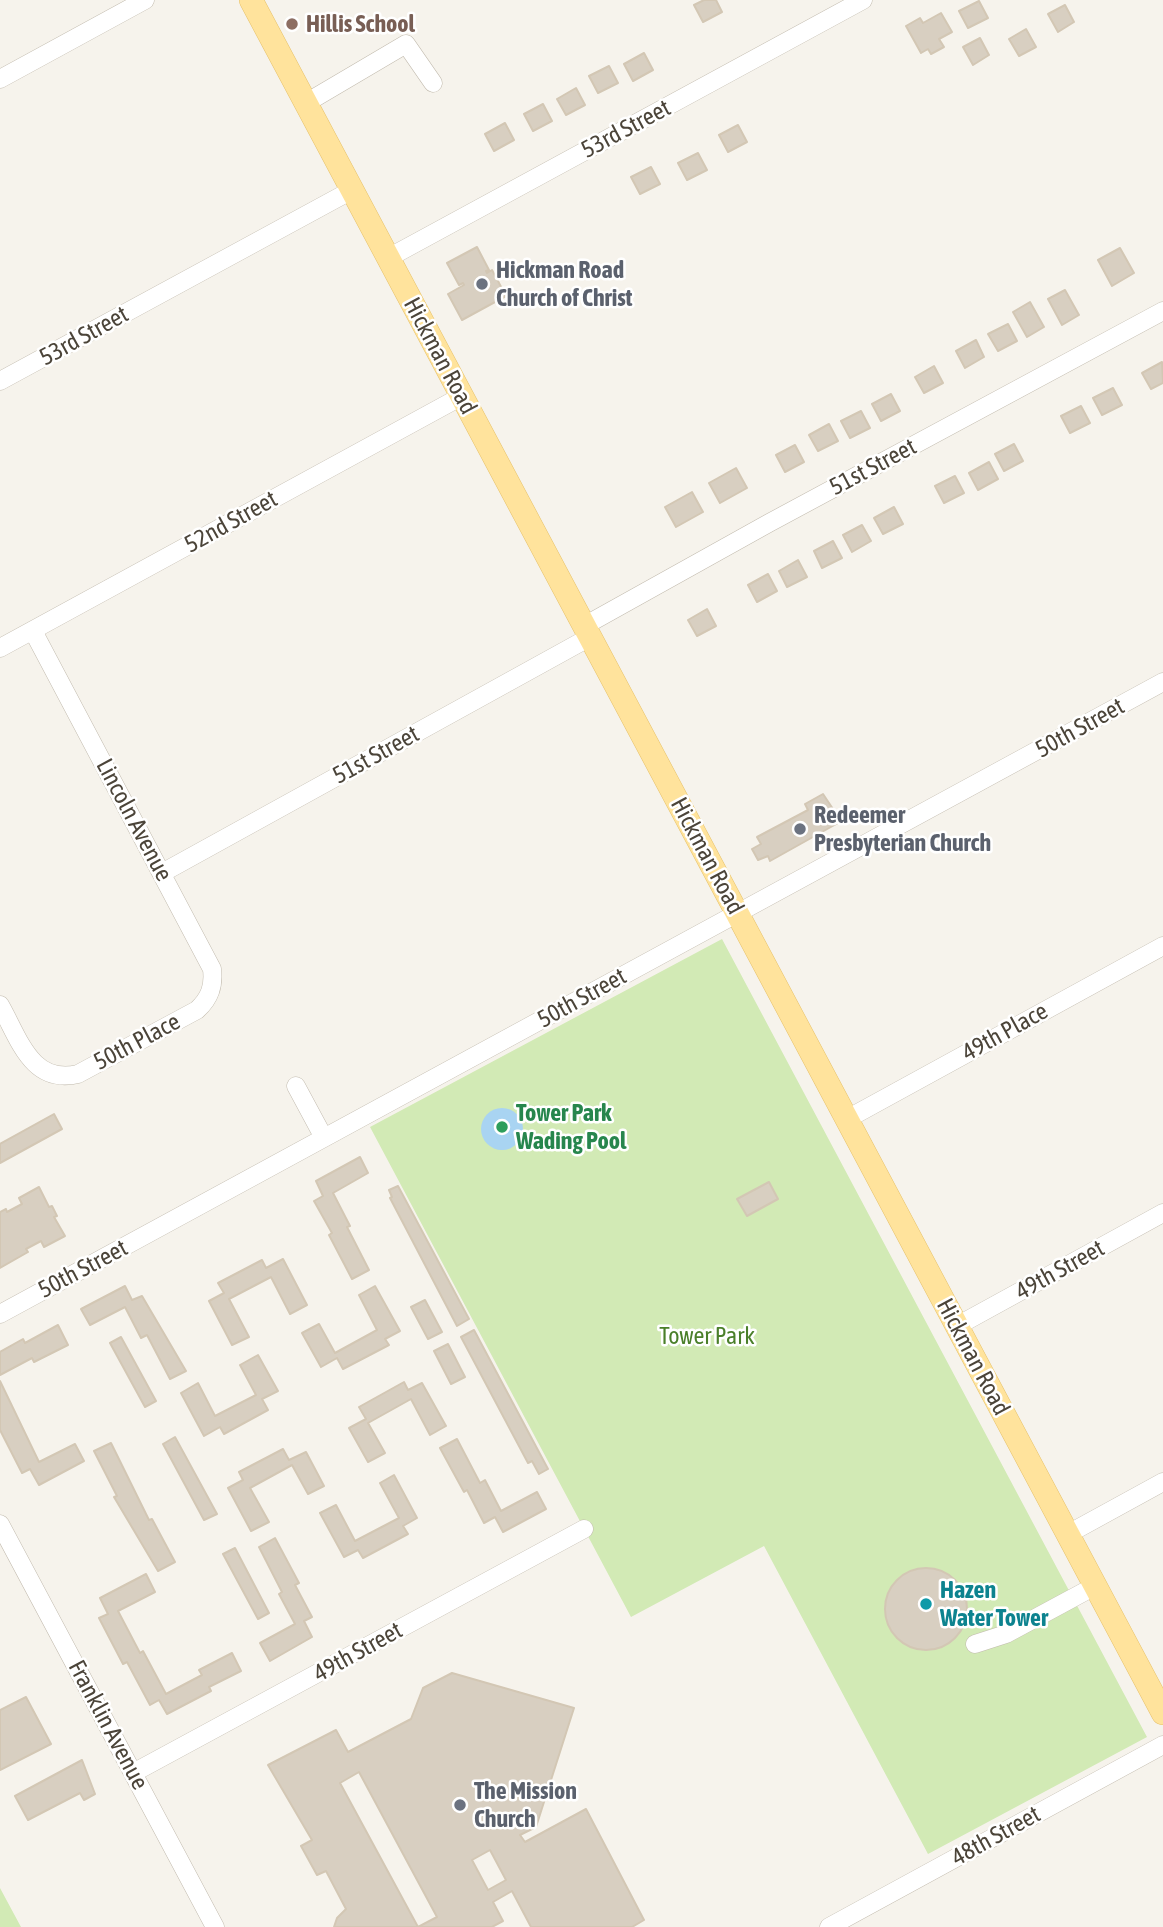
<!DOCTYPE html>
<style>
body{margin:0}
canvas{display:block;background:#f6f3ec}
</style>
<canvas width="1163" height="1927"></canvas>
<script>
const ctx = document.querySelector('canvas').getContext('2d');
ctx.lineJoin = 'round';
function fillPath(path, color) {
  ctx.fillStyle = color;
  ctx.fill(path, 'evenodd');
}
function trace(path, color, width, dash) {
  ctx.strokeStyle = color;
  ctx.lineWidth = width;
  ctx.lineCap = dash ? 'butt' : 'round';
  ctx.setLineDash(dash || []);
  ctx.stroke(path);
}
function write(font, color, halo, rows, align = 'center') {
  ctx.font = font + ' "Asap Condensed",sans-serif';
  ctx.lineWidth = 5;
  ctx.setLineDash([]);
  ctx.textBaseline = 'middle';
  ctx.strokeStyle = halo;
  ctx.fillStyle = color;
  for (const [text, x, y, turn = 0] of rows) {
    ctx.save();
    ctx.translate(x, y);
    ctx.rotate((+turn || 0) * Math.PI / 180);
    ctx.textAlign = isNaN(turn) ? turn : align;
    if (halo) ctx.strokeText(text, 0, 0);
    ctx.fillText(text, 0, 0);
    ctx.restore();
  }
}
const green = new Path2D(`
 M722,939L1147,1737L928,1854L764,1546L631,1617L370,1127Z
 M0,1888L21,1927H0Z`);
const water = new Path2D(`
 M481 1129a21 21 0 1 1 42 0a21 21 0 1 1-42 0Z`);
const building = new Path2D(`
 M704,0H716L722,12L703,22L694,5Z
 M979,1L988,18L968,28L959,11Z
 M1065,5L1074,22L1058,32L1048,14Z
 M941,13L952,32L939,39L944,47L931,54L928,49L921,53L906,26L920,18L923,23Z
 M1026,29L1036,47L1019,56L1009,39Z
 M980,38L989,55L973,65L963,47Z
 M644,53L653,70L633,81L624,64Z
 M609,66L618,83L598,93L589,76Z
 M576,88L585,105L566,115L557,99Z
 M543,104L552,121L533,131L524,114Z
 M505,123L514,140L494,151L485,134Z
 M738,125L747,142L728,152L719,135Z
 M698,153L707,170L687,180L678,163Z
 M651,167L660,184L640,194L631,177Z
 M477,247L489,270L486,271L487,273L492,270L506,296L462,320L448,294L464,285L463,283L459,285L447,263Z
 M1120,248L1134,273L1112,286L1098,260Z
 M1065,290L1079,315L1062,325L1048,299Z
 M1030,302L1044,327L1027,337L1013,312Z
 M1008,324L1017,341L998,351L988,334Z
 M976,340L984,357L965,368L956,351Z
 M1162,362L1163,383L1151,389L1142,373Z
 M934,366L943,383L924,393L915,377Z
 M1113,388L1122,405L1102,415L1093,398Z
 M891,394L900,411L881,421L872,404Z
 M1081,406L1090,423L1070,433L1061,416Z
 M861,411L870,428L850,438L841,421Z
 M829,424L838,441L818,451L809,435Z
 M1014,444L1023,461L1004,471L995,454Z
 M795,445L804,462L785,472L776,455Z
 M989,462L998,479L978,490L969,473Z
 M736,468L747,488L720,503L709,483Z
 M955,476L964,493L944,503L935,486Z
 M692,492L703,512L676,527L665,507Z
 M894,507L903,524L883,534L874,518Z
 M862,525L871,541L852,552L843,535Z
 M833,541L842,558L822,568L814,551Z
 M798,560L807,577L787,587L779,571Z
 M768,574L777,591L757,602L748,585Z
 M707,609L716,626L697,636L688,620Z
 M823,794L837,815L835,816L838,823L770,861L768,856L758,860L752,849L761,844L757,837L808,810L805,804Z
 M54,1114L62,1129L0,1163V1144Z
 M360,1157L368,1173L333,1193L350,1226L347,1227L369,1270L352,1279L329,1235L332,1233L314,1201L323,1196L316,1181Z
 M769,1182L778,1199L747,1216L737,1199Z
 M398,1186L469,1319L457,1326L390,1198L392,1197L389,1190Z
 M39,1187L49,1207L52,1206L57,1216L54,1217L65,1236L44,1247L41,1241L26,1249L28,1252L0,1268V1212L6,1209L7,1212L22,1204L19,1198Z
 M283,1259L307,1305L290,1314L271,1277L229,1299L249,1337L232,1345L209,1301L224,1293L218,1283L262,1260L266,1268Z
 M125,1286L132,1300L142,1296L186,1371L170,1379L147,1335L141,1338L125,1307L90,1325L81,1309Z
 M375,1286L400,1331L385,1339L389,1345L343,1369L337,1358L321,1367L302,1333L319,1324L335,1353L377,1330L359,1295Z
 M425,1300L442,1332L428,1339L411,1307Z
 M58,1325L68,1345L34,1362L32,1358L0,1375V1352L23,1339L25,1343Z
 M474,1330L548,1469L539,1474L532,1461L528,1463L461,1337Z
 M121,1337L156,1401L145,1407L110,1343Z
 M448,1344L465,1377L451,1384L434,1351Z
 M258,1355L278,1391L262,1399L268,1410L224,1434L220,1427L204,1436L181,1393L198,1383L215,1416L256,1395L240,1365Z
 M0,1381L39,1462L75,1444L84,1461L39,1485L30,1469L22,1473L0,1430Z
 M404,1382L408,1390L422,1383L446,1426L430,1435L411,1399L368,1423L385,1453L368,1462L349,1428L366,1419L359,1407Z
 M175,1437L217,1514L204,1520L163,1444Z
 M457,1439L480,1483L485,1480L501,1511L537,1492L546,1509L503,1532L495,1517L484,1523L467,1490L464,1492L440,1448Z
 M111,1443L149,1520L152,1519L175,1562L158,1571L114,1497L117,1496L94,1451Z
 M283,1449L289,1460L306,1452L324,1486L308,1494L292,1465L250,1488L269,1522L251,1531L228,1488L243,1480L239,1472Z
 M394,1475L417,1518L403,1526L408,1534L363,1558L358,1550L344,1557L320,1513L336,1505L355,1541L399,1518L380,1483Z
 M275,1538L299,1583L295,1585L312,1617L304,1621L312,1637L270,1661L260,1643L295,1624L279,1594L282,1592L259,1547Z
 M235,1548L269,1613L258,1619L223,1554Z
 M885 1609a41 41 0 1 1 82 0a41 41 0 1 1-82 0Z
 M146,1574L155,1592L118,1611L140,1653L143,1651L166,1694L202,1675L199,1670L232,1653L241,1671L209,1687L211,1691L167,1714L159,1700L150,1705L127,1662L123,1664L99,1618L108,1614L100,1598Z
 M452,1673L574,1708L536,1827L520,1835L525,1842L586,1809L644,1920L632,1927H531L512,1891L493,1902L503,1921L492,1927H418L437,1917L359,1772L340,1783L418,1927H334L337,1918L346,1909L326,1871L317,1875L301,1846L312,1840L268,1765L336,1730L348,1752L411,1719L423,1688ZM490,1850L506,1880L488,1890L472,1860Z
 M26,1697L51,1744L0,1770V1710Z
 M82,1760L95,1794L84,1800L80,1793L28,1820L15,1796Z`);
const minor = new Path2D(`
 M0,79L145,0
 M306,103L406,44L433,83
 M388,258L863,0
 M0,381L352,190
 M584,626L769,523L1163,311
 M0,648L462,396
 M162,873L590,637
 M0,1005C19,1038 31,1085 78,1074L197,1010C210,998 214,986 212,969L33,631
 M296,1086L324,1138
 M847,1119L1163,946
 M0,1314L1163,682
 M957,1326L1163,1213
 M0,1524L215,1927
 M1068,1534L1163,1482
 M975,1644L1006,1634L1095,1586
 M133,1773L584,1529
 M829,1927L1163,1745`);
const major = new Path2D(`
 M251,0L1163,1713`);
const markers = [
 [292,24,7,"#8d6e63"],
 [482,284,7,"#6b7280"],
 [800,829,7,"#6b7280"],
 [502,1127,7,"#2e9e5b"],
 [926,1604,7,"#0f9aa8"],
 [460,1805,7,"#6b7280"]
];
const educationNames = [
 ["Hillis School",306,24]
];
const streetNames = [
 ["53rd Street",626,129,-28],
 ["53rd Street",84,336,-29],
 ["Hickman Road",440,356,62],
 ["51st Street",873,467,-28],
 ["52nd Street",231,522,-29],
 ["50th Street",1080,728,-29],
 ["51st Street",376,755,-29],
 ["Lincoln Avenue",134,820,62],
 ["Hickman Road",707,856,62],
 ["50th Street",582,998,-29],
 ["49th Place",1005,1032,-29],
 ["50th Place",137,1042,-28],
 ["50th Street",83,1269,-28],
 ["49th Street",1060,1270,-29],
 ["Hickman Road",973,1357,62],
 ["49th Street",358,1652,-29],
 ["Franklin Avenue",108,1725,62],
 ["48th Street",996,1836,-29]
];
const worshipNames = [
 ["Hickman Road",496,270],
 ["Church of Christ",496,298],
 ["Redeemer",814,815],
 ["Presbyterian Church",814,843],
 ["The Mission",474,1791],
 ["Church",474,1819]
];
const leisureNames = [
 ["Tower Park",516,1113],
 ["Wading Pool",516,1141]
];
const parkNames = [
 ["Tower Park",707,1336]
];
const cultureNames = [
 ["Hazen",940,1590],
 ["Water Tower",940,1618]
];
fillPath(green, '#d2eab5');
fillPath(water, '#a9d4f2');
fillPath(building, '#d8cfc1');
trace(building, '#d3c7b4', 2);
trace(minor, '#c2bbae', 19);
trace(major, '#e6c16a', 24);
trace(minor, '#fff', 18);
trace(major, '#ffe39c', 23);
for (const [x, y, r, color] of markers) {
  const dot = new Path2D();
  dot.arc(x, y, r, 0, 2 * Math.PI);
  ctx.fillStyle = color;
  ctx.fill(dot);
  trace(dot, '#fff', 2.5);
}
write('bold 24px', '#785e54', '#fff', educationNames, 'left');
write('24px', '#4b4439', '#fff', streetNames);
write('bold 24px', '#5b616d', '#fff', worshipNames, 'left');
write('bold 24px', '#27864d', '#fff', leisureNames, 'left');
write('24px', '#4a7f2a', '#fff', parkNames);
write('bold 24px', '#0d838f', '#fff', cultureNames, 'left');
</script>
